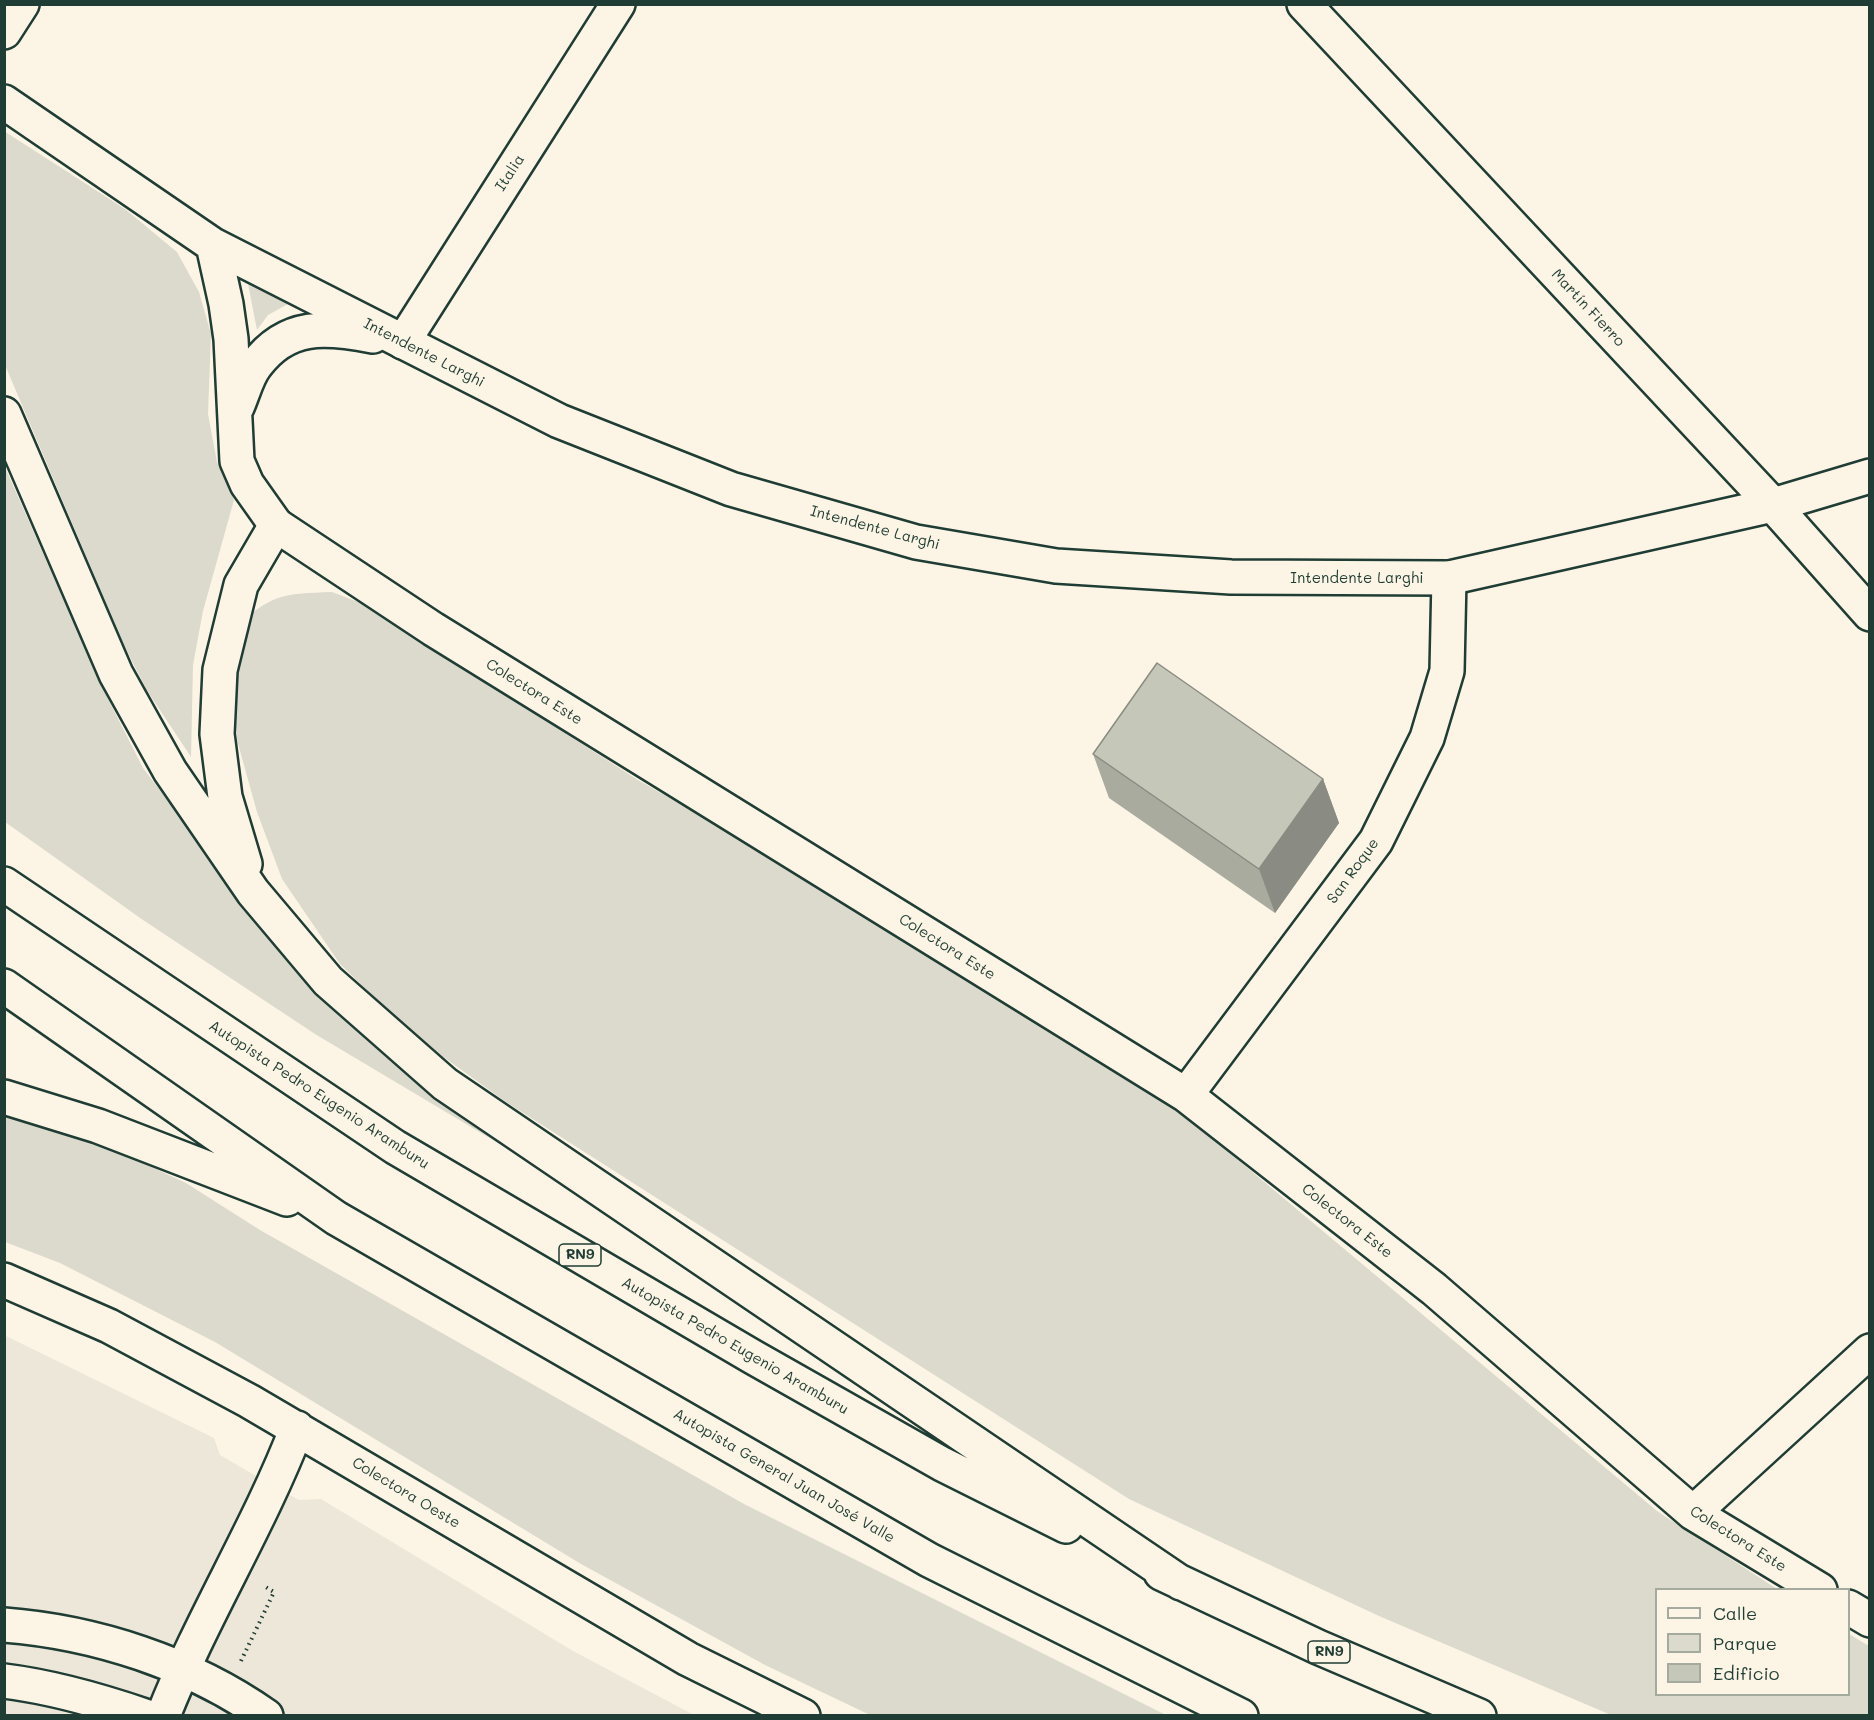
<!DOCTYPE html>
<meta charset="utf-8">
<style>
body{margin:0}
#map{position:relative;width:1874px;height:1720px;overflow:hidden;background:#fcf5e5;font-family:Mali,sans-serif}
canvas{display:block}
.frame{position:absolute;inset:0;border:6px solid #1f3d34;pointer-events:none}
.legend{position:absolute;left:1655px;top:1588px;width:195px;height:108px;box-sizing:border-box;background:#fcf5e5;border:2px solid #a4ab9e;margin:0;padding:8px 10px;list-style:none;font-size:18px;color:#1f3d34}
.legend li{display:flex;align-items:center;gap:12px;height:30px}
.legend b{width:30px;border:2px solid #a4ab9e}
</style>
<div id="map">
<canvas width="1874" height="1720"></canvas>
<div class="frame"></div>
<ul class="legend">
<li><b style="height:8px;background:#fcf5e5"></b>Calle</li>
<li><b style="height:16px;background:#dcdacc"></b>Parque</li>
<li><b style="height:16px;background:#c5c7b9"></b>Edificio</li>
</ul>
</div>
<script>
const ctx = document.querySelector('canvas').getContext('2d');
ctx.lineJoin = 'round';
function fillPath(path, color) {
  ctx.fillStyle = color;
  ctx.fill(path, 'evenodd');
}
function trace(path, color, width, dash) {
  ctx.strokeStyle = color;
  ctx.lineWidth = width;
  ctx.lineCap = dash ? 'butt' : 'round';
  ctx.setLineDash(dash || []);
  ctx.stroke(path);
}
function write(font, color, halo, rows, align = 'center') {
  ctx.font = font + ' Mali,sans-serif';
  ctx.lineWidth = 4.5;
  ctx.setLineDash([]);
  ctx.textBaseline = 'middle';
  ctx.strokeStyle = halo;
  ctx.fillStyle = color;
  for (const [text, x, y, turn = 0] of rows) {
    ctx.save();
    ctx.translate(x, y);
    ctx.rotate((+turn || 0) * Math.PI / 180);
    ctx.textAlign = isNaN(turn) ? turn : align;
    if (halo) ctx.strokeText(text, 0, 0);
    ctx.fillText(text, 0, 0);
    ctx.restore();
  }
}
const built = new Path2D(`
 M4,1335L214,1438L220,1455L275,1487L299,1500L321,1499L573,1651L694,1715H5Z`);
const green = new Path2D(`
 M4,131L125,209L177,252L199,292L211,334L208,414L217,462L234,500L203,611L193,665L191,757L146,689L122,641L5,365Z
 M248,284L288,304L268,315L257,330Z
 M4,465L105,693L143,768L227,878L519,1148L513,1152L315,1034L143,920L5,822Z
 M332,592L366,605L638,780L946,955L1182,1113L1657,1511L1777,1589L1656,1590V1694H1848L1849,1634L1869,1646V1715H1611L1379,1616L1129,1499L506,1102L413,1035L340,964L282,879L257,812L237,740L231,667L239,623C276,593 284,594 332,592Z
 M4,1108L76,1132L186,1183L260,1230L744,1504L1166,1715H870L765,1665L581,1564L215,1342L60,1263L5,1242Z`);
const path = new Path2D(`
 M241,1661L274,1592L264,1586`);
const minor = new Path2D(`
 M1304,4L1773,505L1870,614
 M4,32L22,4
 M403,342L618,4
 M276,525L433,629L1186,1095L1434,1289L1693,1513L1820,1590
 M1186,1095L1376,841L1427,738L1447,671L1449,578
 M4,1280L109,1326L249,1401L688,1659L803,1716
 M1693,1513L1870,1351
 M1848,1607L1870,1620
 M4,1625C95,1632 191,1663 266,1716
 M4,1681C53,1687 98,1700 145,1716
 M163,1716C202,1617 259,1527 297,1428`);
const major = new Path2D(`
 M4,102L213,245L559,421L731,489L916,542L1056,566L1231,577L1449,578L1773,505L1870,476
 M213,245L226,304L231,339L237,461L247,484L276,525
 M237,407C243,394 247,376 256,365C287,323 326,327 373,336`);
const highway = new Path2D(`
 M4,414L116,674L170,771L253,892L328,981L445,1084L1181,1583
 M245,864L225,797L217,734L220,670L241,585L276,525
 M4,884L395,1147L753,1357L942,1464L1066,1526
 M4,986L336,1218L929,1560L1241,1716
 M4,1097L98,1126L287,1199
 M1161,1573L1318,1647L1479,1716`);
const wall = new Path2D(`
 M1093,754L1323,779L1339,823L1275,913L1109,798Z`);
const shadedWall = new Path2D(`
 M1323,779L1339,823L1275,913L1259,869Z`);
const building = new Path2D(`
 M1157,663L1323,779L1259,869L1093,754Z`);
const shields = [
 [580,1255,42],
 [1329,1652,42]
];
const shieldNames = [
 ["RN9",580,1255],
 ["RN9",1329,1652]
];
const streetNames = [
 ["Italia",510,173,-57],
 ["Martín Fierro",1588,308,47],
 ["Intendente Larghi",424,353,27],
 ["Intendente Larghi",875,528,15],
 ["Intendente Larghi",1357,578],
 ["Colectora Este",534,692,32],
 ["San Roque",1353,871,-54],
 ["Colectora Este",947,947,32],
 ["Autopista Pedro Eugenio Aramburu",319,1095,33],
 ["Colectora Este",1347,1221,38],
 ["Autopista Pedro Eugenio Aramburu",735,1346,30],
 ["Autopista General Juan José Valle",784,1476,30],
 ["Colectora Oeste",406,1493,31],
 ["Colectora Este",1738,1539,32]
];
fillPath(built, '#ece7d8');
fillPath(green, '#dcdacc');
trace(minor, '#1f3d34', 38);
trace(major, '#1f3d34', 38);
trace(highway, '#1f3d34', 38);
trace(path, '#1f3d34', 4, [1.5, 4.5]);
trace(minor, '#fcf5e5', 33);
trace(major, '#fcf5e5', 33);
trace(highway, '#fcf5e5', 33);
fillPath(wall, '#a9ab9f');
fillPath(shadedWall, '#8a8b82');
fillPath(building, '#c5c7b9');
trace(building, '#8a8b82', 1.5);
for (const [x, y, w] of shields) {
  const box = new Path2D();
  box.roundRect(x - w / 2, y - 11, w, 22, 4.5);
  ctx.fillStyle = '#fcf5e5';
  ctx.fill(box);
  trace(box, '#1f3d34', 1.5);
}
write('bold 14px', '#1f3d34', null, shieldNames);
write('15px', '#1f3d34', '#fcf5e5', streetNames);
</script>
